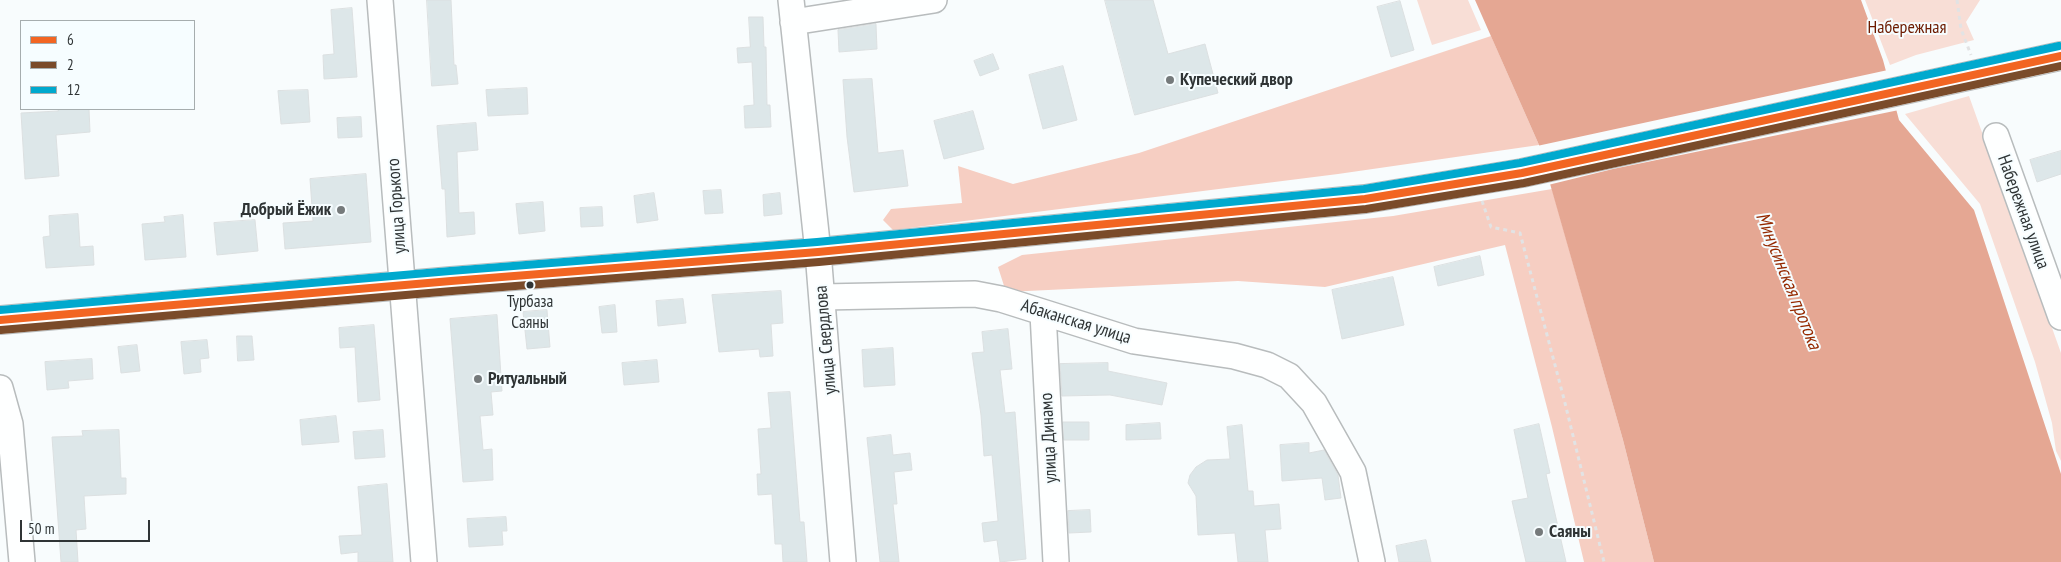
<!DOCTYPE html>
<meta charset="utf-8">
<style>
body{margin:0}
#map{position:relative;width:2061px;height:562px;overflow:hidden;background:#f8fcfd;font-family:"PT Sans Narrow",sans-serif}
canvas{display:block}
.legend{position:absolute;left:20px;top:20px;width:175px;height:90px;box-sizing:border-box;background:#f6fdff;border:1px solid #a6adae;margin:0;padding:6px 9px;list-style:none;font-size:15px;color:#2f3435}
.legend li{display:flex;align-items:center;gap:10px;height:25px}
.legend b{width:25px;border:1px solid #a6adae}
.scale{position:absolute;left:20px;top:520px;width:130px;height:22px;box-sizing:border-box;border:2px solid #2f3435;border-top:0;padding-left:6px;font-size:15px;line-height:18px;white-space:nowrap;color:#2f3435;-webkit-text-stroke:4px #f6fdff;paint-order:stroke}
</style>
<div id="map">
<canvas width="2061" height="562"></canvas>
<ul class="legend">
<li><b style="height:6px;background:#f26522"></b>6</li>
<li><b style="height:6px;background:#7a4b2a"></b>2</li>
<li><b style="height:6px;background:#00a9ce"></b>12</li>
</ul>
<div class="scale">50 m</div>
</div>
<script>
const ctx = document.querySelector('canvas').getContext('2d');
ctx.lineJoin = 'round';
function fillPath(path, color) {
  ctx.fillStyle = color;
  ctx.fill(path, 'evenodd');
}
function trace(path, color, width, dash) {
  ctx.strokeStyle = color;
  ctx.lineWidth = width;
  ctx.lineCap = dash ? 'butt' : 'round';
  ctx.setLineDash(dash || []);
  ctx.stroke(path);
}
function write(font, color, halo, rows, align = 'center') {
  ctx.font = font + ' "PT Sans Narrow",sans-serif';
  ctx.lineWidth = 4;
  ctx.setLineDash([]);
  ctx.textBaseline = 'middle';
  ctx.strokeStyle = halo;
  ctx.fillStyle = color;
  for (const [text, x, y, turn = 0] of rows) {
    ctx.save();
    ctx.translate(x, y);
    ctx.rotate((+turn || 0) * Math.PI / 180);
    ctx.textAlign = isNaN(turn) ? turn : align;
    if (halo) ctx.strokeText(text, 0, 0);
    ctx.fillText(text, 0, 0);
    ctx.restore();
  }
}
const green = new Path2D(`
 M1417,0H1468L1481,30L1432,45Z
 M1865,0H1980L1966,22L1974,40L1916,55L1890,65Z
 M1969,96L2061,353V461L2056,451L2052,423L2035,362L1980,204L1905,114Z`);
const forest = new Path2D(`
 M1491,36L1539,145L1338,174L893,230L883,220L891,209L962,203L958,166L1013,184L1139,153Z
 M1552,189L1623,440L1654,562H1584L1552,427L1505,245L1325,287L1238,281L1006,292L998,267L1022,255L1393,216Z`);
const water = new Path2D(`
 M1475,0H1861L1883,60L1899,120L1974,210L2061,474V562H1654L1623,440L1539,145Z`);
const pier = new Path2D(`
 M1888,70L1899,110L1613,169L1548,185L1537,146Z`);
const building = new Path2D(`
 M427,0H451L454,65H456L458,84L432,86Z
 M1105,0H1153L1168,54L1205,44L1218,93L1135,115Z
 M1400,1L1414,50L1391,57L1377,7Z
 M352,8L357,77L324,79L323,55L334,54L331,10Z
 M749,17H763L764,47H766L767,105H770L771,127L745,128L744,106L754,105L752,62L738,63L737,48L750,47Z
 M876,24L877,49L839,52L838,30Z
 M993,54L999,69L980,76L974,61Z
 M1063,66L1077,120L1043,129L1029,75Z
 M872,79L878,153L903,150L908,186L854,192L847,137L843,80Z
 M527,88L528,114L488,116L486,90Z
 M308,90L310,122L281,124L278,91Z
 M58,109H89L90,132L56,135L59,176L25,179L21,113L58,111Z
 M973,111L984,149L944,159L934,121Z
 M361,117L362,137L338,138L337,118Z
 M476,123L478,150L457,152L459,213L474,212L475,234L447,237L445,189H442L437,126Z
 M2061,151V174L2037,182L2030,160Z
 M366,174L371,242L285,249L283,223L313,221L310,179Z
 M721,190L723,213L705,214L703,191Z
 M654,193L658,220L637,223L634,196Z
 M780,193L782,214L764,216L763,195Z
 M543,202L545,231L519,234L516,204Z
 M602,207L603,226L581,227L580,208Z
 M78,214L80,247L93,246L94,265L46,268L43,237L50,236L49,216Z
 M183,215L186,257L145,260L142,224L165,222L164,217Z
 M255,220L258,251L217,255L214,223Z
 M1480,256L1484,275L1438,286L1434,267Z
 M1393,277L1404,325L1342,339L1332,290Z
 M781,291L783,323L771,324L773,356L760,357L759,349L719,352L712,295Z
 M683,299L686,323L658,326L656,301Z
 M615,305L617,332L602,333L599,307Z
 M547,310L550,347L527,349L523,312Z
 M497,315L502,391L491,392L493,415L480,416L483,450L492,449L493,480L463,482L450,319Z
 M374,325L380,400L358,402L355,347L340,348L339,328Z
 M1008,329L1012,369L1000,370L1005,413L1015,412L1026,559L1000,562L997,540L984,542L982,523L998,521L992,455L984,456L981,415L972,353L984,352L982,332Z
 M237,336H252L254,360L238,361Z
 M207,340L209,358L200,359L201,372L184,374L181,342Z
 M137,345L140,371L121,373L118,347Z
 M893,348L895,385L864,387L862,350Z
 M92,359L93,379L68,381L69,388L47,390L45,362Z
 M657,360L659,382L624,385L622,363Z
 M1108,363V371L1167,383L1162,405L1110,395L1062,396L1060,364Z
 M790,392L800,522H804L807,562H783L782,544H775L772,494L758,495L757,474H761L758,429L771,428L768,393Z
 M336,416L339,442L302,445L300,420Z
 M1063,422H1089V440H1064Z
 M1160,423L1161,439L1126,440V425Z
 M1539,424L1550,473L1546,474L1566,562H1526L1512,501L1528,498L1514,430Z
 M1242,425L1248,491H1253L1254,506L1279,504L1281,529L1265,530L1268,562H1238L1235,533L1198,535L1196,496L1188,483L1190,475L1196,467L1207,460L1230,459L1227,427Z
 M119,430L121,478H126V494L84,496L86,529L76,530L78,562H61L52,437L83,436L82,431Z
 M383,430L385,457L355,459L353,432Z
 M891,435L893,455L910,453L912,470L894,472L897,504H893L899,562H880L867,438Z
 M1309,443V453L1324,450L1338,475L1341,498L1325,500L1322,478L1282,481L1280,445Z
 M387,484L393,562H358V552L341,554L339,536L362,535L358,487Z
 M1090,510L1091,532L1069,533L1068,511Z
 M506,517L507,531H502L503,545L469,547L467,519Z
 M1426,540L1431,562H1399L1396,546Z`);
const path = new Path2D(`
 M1957,0L1961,29L1971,55
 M1482,201L1491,227L1520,233L1564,399L1604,562`);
const minor = new Path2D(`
 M380,0L424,562
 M791,0L818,252L843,562
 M793,22L934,0
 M1996,136L2061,317
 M822,297L975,294L1001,299L1134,341L1234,356L1267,365L1289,376L1314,403L1353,472L1372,562
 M1043,313L1056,562
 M0,388L10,424L22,562`);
const major = new Path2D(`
 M0,320L451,281L818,252L1365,199L1522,173L2061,56`);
const bus1 = new Path2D(`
 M0,320L451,281L818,252L1365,199L1522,173L2061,56`);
const bus2 = new Path2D(`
 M1,330L452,291L819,262L1366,209L1524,183L2061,66`);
const bus3 = new Path2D(`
 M0,310L450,271L817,242L1364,189L1520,163L2059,46`);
const markers = [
 [1170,80,5,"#757a7b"],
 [341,210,5,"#757a7b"],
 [530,285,4.5,"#2f3435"],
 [478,379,5,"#757a7b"],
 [1539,532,5,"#757a7b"]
];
const busNames = [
 ["Турбаза",530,302],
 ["Саяны",530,323]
];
const parkNames = [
 ["Набережная",1907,28]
];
const poiNames = [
 ["Купеческий двор",1180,80],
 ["Добрый Ёжик",331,210,"right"],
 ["Ритуальный",488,379],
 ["Саяны",1549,532]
];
const streetNames = [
 ["улица Горького",397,206,-94],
 ["Набережная улица",2023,212,70],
 ["Абаканская улица",1076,322,17],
 ["улица Свердлова",826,340,-95],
 ["улица Динамо",1049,438,-93]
];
const waterNames = [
 ["Минусинская протока",1788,281,68]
];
fillPath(green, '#f8ded6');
fillPath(forest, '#f6cec2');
fillPath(water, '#e5a793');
fillPath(pier, '#f8fcfd');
fillPath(building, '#dde7e9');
trace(building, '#dce0e1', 1);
trace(minor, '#b8bcbd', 28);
trace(major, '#b8bcbd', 30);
trace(path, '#e2e3e4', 3, [4, 4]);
trace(minor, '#feffff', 25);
trace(major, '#feffff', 28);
trace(bus1, '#f26522', 8);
trace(bus2, '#7a4b2a', 8);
trace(bus3, '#00a9ce', 8);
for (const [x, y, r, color] of markers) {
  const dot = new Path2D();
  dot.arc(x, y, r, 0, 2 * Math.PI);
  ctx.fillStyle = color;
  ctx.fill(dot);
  trace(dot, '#f6fdff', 2);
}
write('17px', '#2f3435', '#f6fdff', busNames);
write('18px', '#6d1b00', '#f6fdff', parkNames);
write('bold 18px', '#2f3435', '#f6fdff', poiNames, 'left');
write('18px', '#2f3435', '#f6fdff', streetNames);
write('italic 19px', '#952900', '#f6fdff', waterNames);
</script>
